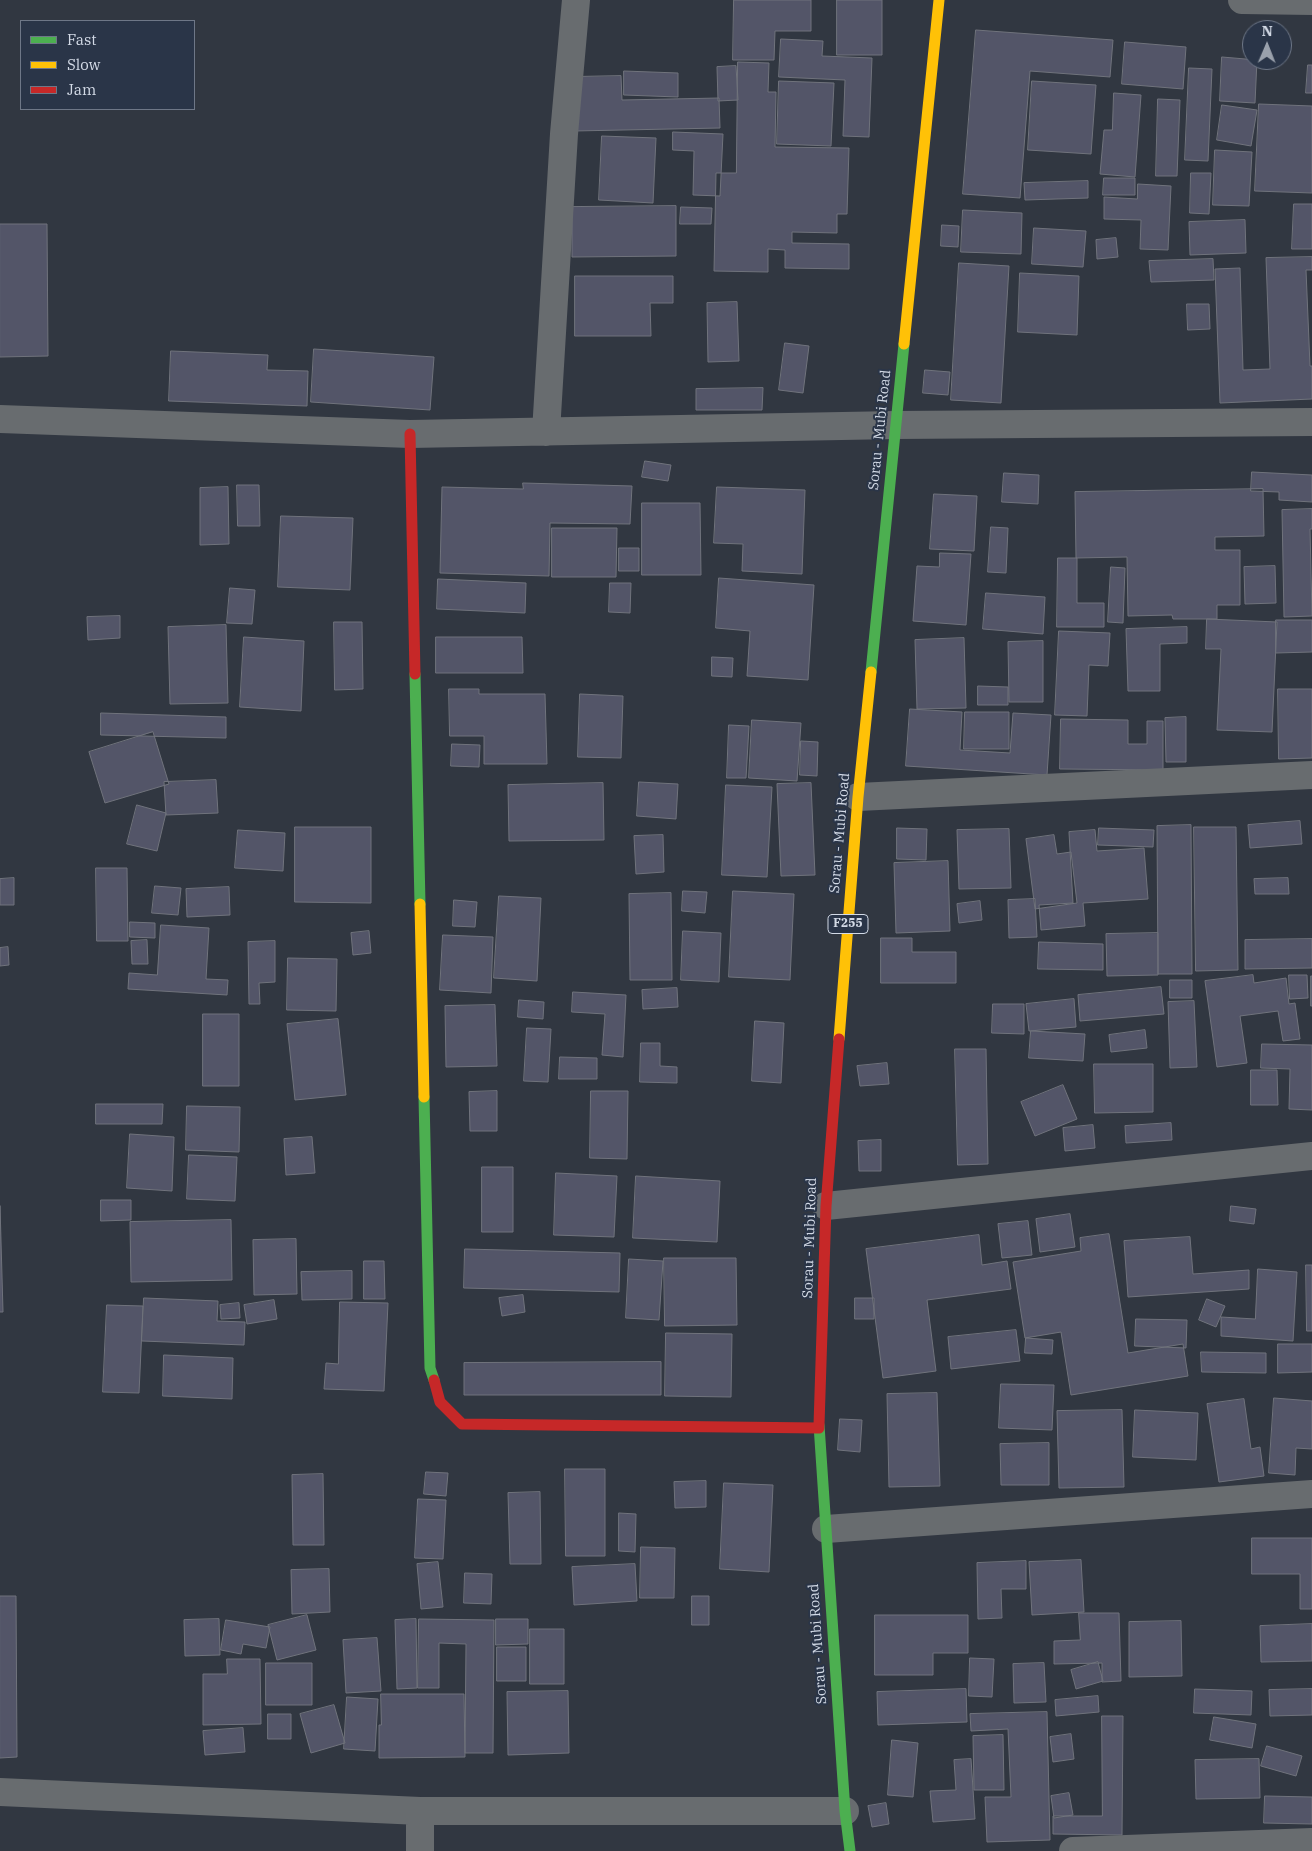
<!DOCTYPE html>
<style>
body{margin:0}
#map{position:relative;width:1312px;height:1851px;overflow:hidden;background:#313741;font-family:"IBM Plex Serif",serif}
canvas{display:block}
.legend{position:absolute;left:20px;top:20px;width:175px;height:90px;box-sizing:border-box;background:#2a3548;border:1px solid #6e7787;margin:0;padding:6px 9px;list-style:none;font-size:15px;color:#d3dae6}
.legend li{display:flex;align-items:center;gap:10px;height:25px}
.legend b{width:25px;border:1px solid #6e7787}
.north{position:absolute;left:1242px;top:20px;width:50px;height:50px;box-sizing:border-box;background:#2a3548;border:1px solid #6e7787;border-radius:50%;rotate:1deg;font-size:14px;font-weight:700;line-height:20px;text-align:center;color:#d3dae6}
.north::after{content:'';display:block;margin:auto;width:18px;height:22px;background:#9aa1ac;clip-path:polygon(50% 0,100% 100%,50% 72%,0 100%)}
</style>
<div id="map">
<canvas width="1312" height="1851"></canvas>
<ul class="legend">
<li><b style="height:6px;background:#4caf50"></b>Fast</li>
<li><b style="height:6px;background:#ffc107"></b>Slow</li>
<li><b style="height:6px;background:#c62828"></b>Jam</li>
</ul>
<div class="north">N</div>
</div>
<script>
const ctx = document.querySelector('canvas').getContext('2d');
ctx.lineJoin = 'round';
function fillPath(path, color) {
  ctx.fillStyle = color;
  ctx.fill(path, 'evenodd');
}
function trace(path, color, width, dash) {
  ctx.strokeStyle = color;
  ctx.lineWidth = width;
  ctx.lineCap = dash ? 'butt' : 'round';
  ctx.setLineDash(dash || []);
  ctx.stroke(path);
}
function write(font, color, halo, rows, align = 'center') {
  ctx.font = font + ' "IBM Plex Serif",serif';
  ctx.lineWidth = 4;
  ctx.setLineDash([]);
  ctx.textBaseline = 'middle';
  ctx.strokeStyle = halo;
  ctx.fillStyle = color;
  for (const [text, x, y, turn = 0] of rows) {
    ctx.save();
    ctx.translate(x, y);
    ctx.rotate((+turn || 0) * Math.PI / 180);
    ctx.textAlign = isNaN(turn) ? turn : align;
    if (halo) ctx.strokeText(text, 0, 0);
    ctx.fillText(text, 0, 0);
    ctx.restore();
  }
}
const building = new Path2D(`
 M734,0H811V31H775L774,60H733Z
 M837,0H882V55H837Z
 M976,30L1113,40L1110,77L1030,71L1020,198L963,194Z
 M781,39L823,41L822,56L872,58L869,137L843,136L845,80L779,77Z
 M1125,42L1186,47L1183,89L1122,84Z
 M1222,57L1257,60L1255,103L1220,101Z
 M738,62L769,63L768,92H776L775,147L849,148L847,214H837V233L792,232V243L849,244V269L785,268V250L768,249V272L714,271L716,173H736Z
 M1308,65H1312V93H1306Z
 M736,66L738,100L718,101L717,67Z
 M1189,68L1212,69L1208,161L1185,160Z
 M624,71L678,73V97L624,95Z
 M621,76L622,100L719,98L720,128L574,131L573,77Z
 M779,81L834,83L831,146L777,144Z
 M1032,81L1096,85L1091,154L1028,150Z
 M1114,93L1141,95L1135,177L1100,174L1104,130H1112Z
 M1158,99L1180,100L1177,176H1156Z
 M1259,104L1312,106V193L1255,191Z
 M1222,105L1257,110L1251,146L1217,140Z
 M673,132L723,134L720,196L693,195L694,151L673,150Z
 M602,136L656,138L653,203L599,200Z
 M1215,150L1252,152L1249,206L1213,205Z
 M1191,173H1211L1209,214L1190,213Z
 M1104,178H1135V195H1103Z
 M1088,181V198L1025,200L1024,183Z
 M1138,184L1171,186L1168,250L1140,249L1141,220L1104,219V197L1137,199Z
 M1294,204H1312V249H1292Z
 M676,206V256L572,257V207Z
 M681,207L712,208L711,224H680Z
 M963,210L1022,213L1021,254L961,252Z
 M1245,220L1246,253L1190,255L1189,222Z
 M0,224H47L48,356L0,357Z
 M942,225L959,226L958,247L941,246Z
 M1034,228L1086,231L1083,267L1032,264Z
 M1116,238L1118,257L1097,259L1096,240Z
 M1312,257V270H1306L1310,366H1312V399L1220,403L1215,269L1240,268L1243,370L1270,369L1266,258Z
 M1213,259L1214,280L1151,282L1149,261Z
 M959,263L1009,266L1001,403L951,400Z
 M1020,273L1079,276L1077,335L1018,332Z
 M575,276H673V303H650L651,336H575Z
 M737,302L739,361L708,362L707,303Z
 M1187,304H1209L1210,329L1188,330Z
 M785,343L809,346L803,393L779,390Z
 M314,349L434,357L430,410L311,402Z
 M171,351L268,355L267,370L308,371L307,406L169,401Z
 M925,370L950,372L948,395L923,393Z
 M763,388L762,410H696V389Z
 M645,461L671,465L668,481L642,477Z
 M1252,472L1312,475V502L1279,500V492L1251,491Z
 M1004,473L1039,475L1038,504L1002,502Z
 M523,483L632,486L630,524L550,523L549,576L440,573L442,487L523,489Z
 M237,485H259L260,526H238Z
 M228,487L229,544L200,545V488Z
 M717,487L805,490L802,574L742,571L743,544L714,543Z
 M1263,489L1264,536L1215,537V550H1240V605H1217V619H1173L1172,615L1128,616L1127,557L1076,558L1075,492Z
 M934,494L977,496L974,551L930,549Z
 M642,503H700L701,575H642Z
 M1312,509V529H1310L1312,616L1284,617L1282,510Z
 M281,516L353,518L350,590L278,587Z
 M991,527L1008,528L1006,573L988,572Z
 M552,528H617L616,577H552Z
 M619,548H639V571H619Z
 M940,553L971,554L966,625L913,621L917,566L939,567Z
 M1058,558H1077V603H1104V627H1057Z
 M1275,566L1276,603L1245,604L1244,567Z
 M1111,567L1125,568L1123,623L1108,622Z
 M719,578L814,585L808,680L747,676L750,631L716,628Z
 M438,579L526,583L525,613L437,609Z
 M610,583H631L630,613L609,612Z
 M230,588L255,590L252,624L227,623Z
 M986,593L1045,597L1043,634L983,629Z
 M120,616V638L88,640L87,617Z
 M1207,619L1277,622L1272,732L1217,730L1221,649H1206Z
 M1276,620H1312V652L1276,653Z
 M334,622H362L363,689L335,690Z
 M226,625L228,703L170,704L168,627Z
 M1187,627V643L1160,644V691H1128L1126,629Z
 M1059,631L1110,633L1108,666L1089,665L1087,716L1055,715Z
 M244,637L304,641L301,711L240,707Z
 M436,637H522L523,673H436Z
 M964,638L966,708L917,709L915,640Z
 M1043,641V702H1009L1008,642Z
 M712,657L733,658L732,677L712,676Z
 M978,686L1008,687V705H978Z
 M449,689H479V694H545L547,764H484V736H450Z
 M1278,689H1312V758L1279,759Z
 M580,694L623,696L621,758L578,757Z
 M910,709L962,712L960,750L1010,753L1013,713L1051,715L1047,775L906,766Z
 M965,712H1009V749H964Z
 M101,713L226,717V738L101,735Z
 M1186,717V762H1166L1165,718Z
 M1061,719L1128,720V744H1147V721H1163V770L1060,769Z
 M752,720L801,723L797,781L749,778Z
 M729,725L749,726L746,778H727Z
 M153,732L169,784L105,803L89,752Z
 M801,741L818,742L817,776L800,775Z
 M452,744L480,745L479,767L451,766Z
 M216,780L218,813L166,815L164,782Z
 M639,782L678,784L676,819L637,816Z
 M603,783L604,840L509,841L508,785Z
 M811,783L815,875L781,876L777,784Z
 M726,785L772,787L767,877L722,875Z
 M137,805L166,813L157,851L127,844Z
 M1300,821L1302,844L1250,848L1248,825Z
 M1191,825L1192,974H1158L1157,826Z
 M295,827H371V903L295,902Z
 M1194,827H1236L1238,970L1196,971Z
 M897,828L927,829L926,860L897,859Z
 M1099,828L1154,830L1153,847L1098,845Z
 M1009,829L1011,888L959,889L957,830Z
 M238,830L285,833L283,871L235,868Z
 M1095,830L1097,851L1144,848L1148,899L1083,903L1085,926L1041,930L1039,905L1073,903L1069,832Z
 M663,835L664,872L636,874L634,836Z
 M1054,835L1057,854L1071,852L1077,903L1035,909L1026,839Z
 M948,861L950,931L896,933L894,863Z
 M96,868H127L128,941H97Z
 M14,878V905H0V879Z
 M1288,878L1289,894H1255L1254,879Z
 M155,886L181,888L178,915L152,913Z
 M229,887L230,915L187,917L186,889Z
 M683,891L707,892L705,913L682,911Z
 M733,891L794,894L790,980L729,977Z
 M671,893L672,980H630L629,894Z
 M499,896L541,898L537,981L494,978Z
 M1035,899L1037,937L1009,938L1008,900Z
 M454,900L477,902L475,927L453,926Z
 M980,901L982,920L959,923L957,904Z
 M130,922L155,923V938L130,937Z
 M161,925L209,928L206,979L228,980L227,995L128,989L129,973L157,975Z
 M369,931L371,953L353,955L351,933Z
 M683,931L721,933L719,982L681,980Z
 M1158,933V975L1107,976L1106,934Z
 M443,935L493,937L491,993L440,990Z
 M881,938H912V952H956V983H881Z
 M1312,939V968L1245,969V940Z
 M147,940L148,964H132L131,941Z
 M275,941V982L259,983L260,1004H249L248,942Z
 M1039,942L1103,944V970L1038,969Z
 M8,947L9,965L0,966V948Z
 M288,958L337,959L336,1011L287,1010Z
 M1253,975L1254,983L1286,978L1289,1004L1295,1003L1300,1039L1283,1041L1278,1011L1240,1016L1247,1063L1217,1067L1205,981Z
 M1289,975H1307L1308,998L1290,999Z
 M1311,976H1312V1006H1311Z
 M1170,980H1192V998H1170Z
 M1161,987L1164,1014L1080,1021L1078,995Z
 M677,988L678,1007L643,1009L642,990Z
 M573,992L626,995L623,1057L602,1055L605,1014L572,1012Z
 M1074,999L1076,1027L1029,1031L1026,1004Z
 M519,1000L544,1002L543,1019L518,1017Z
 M1194,1001L1197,1067L1170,1068L1168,1002Z
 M993,1004H1024V1034L992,1033Z
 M495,1005L497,1066L446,1067L445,1006Z
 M203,1014H239V1086H203Z
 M338,1019L346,1095L295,1100L287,1024Z
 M755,1021L784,1023L781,1083L752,1081Z
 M527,1028L551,1029L548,1082L524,1081Z
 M1145,1030L1147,1048L1111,1052L1109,1035Z
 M1031,1031L1085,1034L1083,1061L1029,1058Z
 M641,1043H660V1066L677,1067V1083L640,1082Z
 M1262,1044L1312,1045V1110L1289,1109L1290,1069L1261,1068Z
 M955,1049H986L988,1164L958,1165Z
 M560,1057L597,1058V1079H559Z
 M887,1063L889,1084L860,1086L857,1066Z
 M1094,1064H1153V1112L1095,1113Z
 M1251,1070H1277L1278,1105H1251Z
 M1063,1085L1077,1119L1035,1136L1021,1102Z
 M497,1091V1131H470L469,1092Z
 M591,1091H628L627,1159L590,1158Z
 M96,1104H163L162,1124H96Z
 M187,1106L240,1107L239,1152L186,1150Z
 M1171,1123L1172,1140L1126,1143L1125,1126Z
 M1093,1125L1095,1148L1065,1151L1063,1128Z
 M130,1134L174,1137L172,1191L127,1188Z
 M312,1137L315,1173L286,1175L284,1139Z
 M881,1140V1171H859L858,1141Z
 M189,1155L237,1157L235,1201L187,1199Z
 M482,1167H513V1232H482Z
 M556,1173L617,1176L614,1237L554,1235Z
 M636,1176L720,1181L717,1242L633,1238Z
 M101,1200H131V1220L101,1221Z
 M0,1206L3,1312H0Z
 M1231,1206L1256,1209L1254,1224L1230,1221Z
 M1070,1214L1075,1247L1040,1252L1036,1219Z
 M231,1220L232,1280L131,1282L130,1222Z
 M1028,1221L1032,1255L1002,1258L998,1224Z
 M1109,1234L1128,1353L1183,1344L1188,1376L1071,1395L1061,1332L1025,1338L1013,1262L1081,1251L1080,1238Z
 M979,1235L982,1265L1007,1261L1011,1289L927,1300L936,1371L883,1378L866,1249Z
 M1190,1237L1193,1274L1249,1270V1289L1128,1297L1124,1241Z
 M296,1239L297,1294L254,1295L253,1240Z
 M465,1249L620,1253L619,1292L464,1288Z
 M664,1258H736L737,1325L665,1326Z
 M629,1259L663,1261L659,1320L626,1318Z
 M364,1261H384L385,1299H364Z
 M1306,1265H1312V1331H1307Z
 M1258,1269L1297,1272L1293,1341L1221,1336V1317L1255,1319Z
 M352,1271V1299L302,1300L301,1272Z
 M523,1295L525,1312L502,1316L499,1298Z
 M144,1298L218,1301L217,1321L245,1322L244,1345L142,1341Z
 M855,1298H874V1319H855Z
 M1207,1299L1225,1306L1216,1327L1199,1320Z
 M274,1300L277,1319L247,1324L244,1305Z
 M340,1302L388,1303L384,1391L324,1389L326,1363L338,1364Z
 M239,1303L240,1318L221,1319L220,1305Z
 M107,1305L143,1306L139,1393L103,1392Z
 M1136,1319L1187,1320L1186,1348L1135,1346Z
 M1016,1330L1020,1361L951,1369L948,1337Z
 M666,1333L732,1334L731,1397L665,1396Z
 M1026,1338L1053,1340L1052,1354L1025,1353Z
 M1278,1344H1312V1372L1278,1373Z
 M1201,1352L1266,1353V1373L1202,1372Z
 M164,1355L233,1358L232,1399L163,1396Z
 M661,1362V1395H464V1363Z
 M1001,1384L1054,1385L1052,1430L999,1428Z
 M937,1393L940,1486L889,1487L887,1394Z
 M1274,1398L1312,1401V1449L1296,1448L1295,1475L1269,1473Z
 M1244,1399L1251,1449L1260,1447L1264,1476L1219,1482L1207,1404Z
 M1122,1410L1124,1487L1059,1488L1057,1411Z
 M1135,1410L1198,1413L1196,1460L1133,1457Z
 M840,1419L862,1420L860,1452L838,1450Z
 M1049,1443V1485H1001L1000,1444Z
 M565,1469H605V1556H566Z
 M426,1472L448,1473L446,1496L424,1494Z
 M323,1474L324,1545H293L292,1475Z
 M706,1481V1507L675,1508L674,1482Z
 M724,1483L773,1485L769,1572L720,1569Z
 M540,1492L541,1564H510L508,1493Z
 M418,1499L446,1500L443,1559L415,1558Z
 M619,1513L636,1514L635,1552L619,1551Z
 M1252,1538H1312V1609H1300V1574H1252Z
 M641,1547L675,1548L674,1598H640Z
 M1081,1560L1084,1612L1032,1615L1029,1562Z
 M1026,1561V1589H1001L1002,1618L978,1619L977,1563Z
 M438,1562L443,1607L421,1609L417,1564Z
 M635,1564L637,1601L574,1605L572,1567Z
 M329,1569L330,1612L292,1614L291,1570Z
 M465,1573L492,1574L491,1604L464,1603Z
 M0,1596H16L17,1757L0,1758Z
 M692,1596H709V1625H692Z
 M1079,1613H1119L1121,1681L1102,1682V1663L1054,1664V1641L1080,1640Z
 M307,1615L316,1650L277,1660L268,1625Z
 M875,1615H968V1653H933V1675H875Z
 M219,1619L220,1655L185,1656L184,1620Z
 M416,1619L417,1688L397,1689L395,1620Z
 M419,1619L494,1620L493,1753H465L466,1644L439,1643V1688H418Z
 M496,1619H528V1644L496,1645Z
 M226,1620L270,1627L266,1648L243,1644L241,1654L221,1650Z
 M1181,1621L1182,1676L1129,1677V1622Z
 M1312,1624V1661L1261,1662L1260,1626Z
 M530,1629H564V1684H530Z
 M377,1638L381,1691L346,1693L343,1640Z
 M497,1647H526V1681H497Z
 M970,1658L994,1659L992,1697L969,1696Z
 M227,1659H260L261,1724L203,1725V1674H227Z
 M1098,1662L1103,1681L1076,1689L1071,1670Z
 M266,1663H312V1705H266Z
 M1044,1663L1046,1702L1014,1703L1013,1664Z
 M966,1689L967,1722L878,1725L877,1692Z
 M1195,1689L1252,1691L1251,1715L1194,1713Z
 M1312,1689V1715L1270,1716L1269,1690Z
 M568,1691L569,1753L508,1755L507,1692Z
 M381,1694H464L465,1757L379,1758V1725H381Z
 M1098,1696L1099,1712L1056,1716L1055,1700Z
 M347,1697L378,1699L375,1751L344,1749Z
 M334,1705L345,1743L311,1753L300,1714Z
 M1047,1712L1050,1840L987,1842L985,1797H1011L1008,1729L971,1731L970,1714Z
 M268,1714H291V1739H268Z
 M1102,1716H1123L1122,1835L1053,1834V1816H1102Z
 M1214,1717L1256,1724L1252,1748L1210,1740Z
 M243,1728L245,1752L205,1755L203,1731Z
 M1071,1734L1074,1759L1053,1762L1050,1737Z
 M1003,1735L1004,1790H974L973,1736Z
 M892,1740L918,1743L913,1797L888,1795Z
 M1267,1746L1302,1756L1296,1776L1261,1766Z
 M971,1759L975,1819L933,1822L930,1791L956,1790L954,1760Z
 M1259,1759L1260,1798L1196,1799L1195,1760Z
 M1069,1793L1073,1815L1054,1818L1051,1796Z
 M1265,1796L1312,1797V1824L1264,1823Z
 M886,1803L889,1824L872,1827L868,1806Z`);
const street = new Path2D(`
 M1242,0L1312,1
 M0,419L410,434L896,425L1312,422
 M546,432L564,134L576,0
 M858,797L1312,775
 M826,1206L1312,1156
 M826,1529L1312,1494
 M0,1792L420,1811H845
 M420,1851V1811
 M1073,1851L1312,1842`);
const fast = new Path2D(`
 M871,672L904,344
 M415,674L420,904
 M424,1097L430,1368L434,1380
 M819,1425L845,1811L850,1851`);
const slow = new Path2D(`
 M904,344L939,0
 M420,904L424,1097
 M839,1039L858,797L871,672`);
const jam = new Path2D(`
 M410,434L415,674
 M434,1380L440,1402L462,1424L819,1428
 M819,1425L826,1206L839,1039`);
const shields = [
 [848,924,40]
];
const shieldNames = [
 ["F255",848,924]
];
const streetNames = [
 ["Sorau - Mubi Road",880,430,-84],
 ["Sorau - Mubi Road",840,833,-85],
 ["Sorau - Mubi Road",810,1238,-88],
 ["Sorau - Mubi Road",818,1644,-94]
];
fillPath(building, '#535568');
trace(building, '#70737c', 1);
trace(street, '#686c6f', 28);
trace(fast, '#4caf50', 11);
trace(slow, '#ffc107', 11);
trace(jam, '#c62828', 11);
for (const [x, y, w] of shields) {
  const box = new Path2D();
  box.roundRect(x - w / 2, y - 9.5, w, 19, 4);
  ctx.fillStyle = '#2a3548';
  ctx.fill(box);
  trace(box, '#d3dae6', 1);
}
write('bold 12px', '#d3dae6', null, shieldNames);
write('14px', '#d3dae6', '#2a3548', streetNames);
</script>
